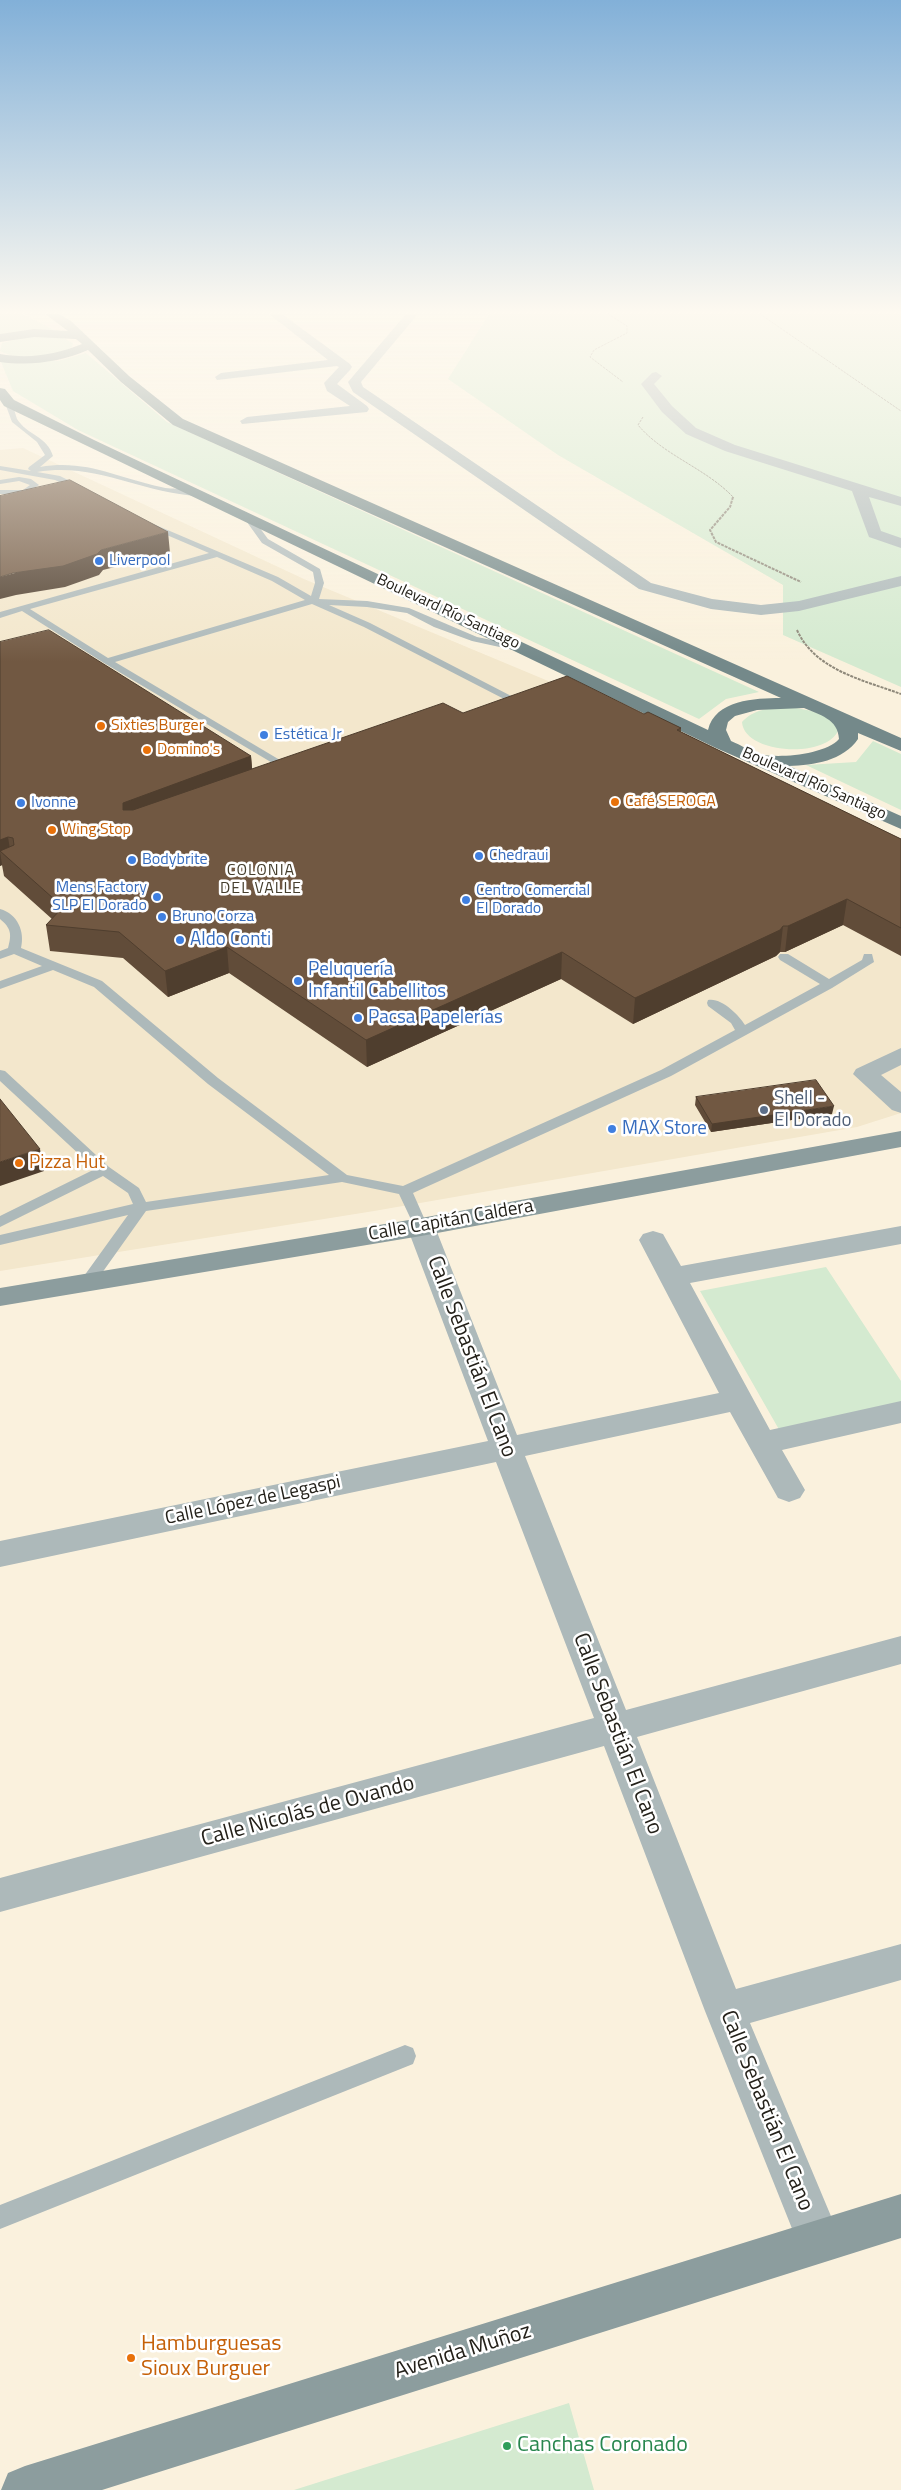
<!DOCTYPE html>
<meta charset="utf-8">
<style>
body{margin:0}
canvas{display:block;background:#faf1dd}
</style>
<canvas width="901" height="2490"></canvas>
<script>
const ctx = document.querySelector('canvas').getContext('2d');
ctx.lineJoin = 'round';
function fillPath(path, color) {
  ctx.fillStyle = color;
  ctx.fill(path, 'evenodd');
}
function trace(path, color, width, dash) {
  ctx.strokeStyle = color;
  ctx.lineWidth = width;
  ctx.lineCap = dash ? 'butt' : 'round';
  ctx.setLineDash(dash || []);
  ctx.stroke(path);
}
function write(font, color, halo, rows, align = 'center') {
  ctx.font = font + ' "Titillium Web",sans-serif';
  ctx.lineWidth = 5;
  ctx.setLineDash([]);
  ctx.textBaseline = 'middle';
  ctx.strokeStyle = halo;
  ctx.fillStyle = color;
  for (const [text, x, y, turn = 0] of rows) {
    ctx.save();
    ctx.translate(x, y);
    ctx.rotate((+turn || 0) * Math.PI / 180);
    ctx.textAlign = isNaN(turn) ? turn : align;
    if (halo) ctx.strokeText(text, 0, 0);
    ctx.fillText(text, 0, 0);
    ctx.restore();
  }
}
const built = new Path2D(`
 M23,448L304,579L553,683L901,854V1113L857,1127L374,1211L0,1271V450Z`);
const green = new Path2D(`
 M0,314H23L54,330H27L0,334Z
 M489,314H901V687L783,635V585L558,455L448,379Z
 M30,336L63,338L73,343L72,347C55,359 18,361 0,351L2,343Z
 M86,353L167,422L759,692L726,699L699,719L78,430L13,391L1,362L58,361Z
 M787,707C805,709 831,712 838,731C825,759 744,754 742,722C754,709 770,708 787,707Z
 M873,741L901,754V810L806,765L856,762Z
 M826,1267L901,1381V1408L781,1433L700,1291Z
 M569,2403L594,2490H294Z`);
const pathFar1 = new Path2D(`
 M608,314L627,326V333L594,350L590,357L623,382
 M760,314L901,411
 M643,417L638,425C664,456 706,468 734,498`);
const path = new Path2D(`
 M733,497L730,507L710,530L716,542L801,582
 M797,630C815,670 863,680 901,694`);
const lane = new Path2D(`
 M9,401L13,403C14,408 15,414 17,419C27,435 47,436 53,456L40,467C87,459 117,478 161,487C172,490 193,487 202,494L198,496C139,493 97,462 37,472L60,476L84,488V492H81L55,480L0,470V466L31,471L28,469L29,467L45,455L37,442L12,422L5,403Z
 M19,477L31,479L39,485L25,494H0V490H23L30,485L19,481L0,484V480Z
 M245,516H251L268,539L320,569L324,583L319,599L367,601L409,608L477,637L521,646L523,648L518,651L472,641L434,627L407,613L367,607L329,605L370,623L517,699L508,701L364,627L312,604L115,662L295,769L296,771L291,774L104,663L22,611L0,618V612L209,553L148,527L147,525L151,523L278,577L311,596L315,583L313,572L262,543L244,518ZM217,557L272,581L305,600L108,658L30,609Z
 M0,909C18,914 25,932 21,948L102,981L218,1078L347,1175L403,1186L661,1070L735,1030L731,1023L708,1006L707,1003L708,1000C721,997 739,1015 745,1025L820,984L780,960L778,957L780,954H788L829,979L862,960L864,954H872L874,962L832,988L671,1076L413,1193L428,1227L426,1230H416L399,1194L342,1182L146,1211L92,1287H82L79,1283L128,1215L0,1245V1235L133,1204L128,1193L103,1176L0,1227V1216L95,1169L0,1081V1070L5,1071L109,1167L139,1188L146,1202L329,1175L208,1084L94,987L53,970L0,989V981L42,966L14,954L0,959V951L8,948C12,934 11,928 0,919Z
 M405,2045L413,2048L416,2056L413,2064L0,2229V2205Z`);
const street = new Path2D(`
 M269,314H282L350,364L352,367L350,370L337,384L367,406L369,409L367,412L242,424L240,421L247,417L350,406L327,391L324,383L339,367L337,366L217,380L215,377L221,373L328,360Z
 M406,314H418L361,382L363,387L651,583L712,599L761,605L799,601L901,576V586L799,611L761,615L711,609L639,589L353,392L348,382Z
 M656,372L662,376L654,384L672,406L696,428L735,445L901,497V506L869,497L881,531L901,538V548L869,537L852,491L725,451L686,434L662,412L641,384L652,373Z
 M901,1048V1065L881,1075L901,1092V1113L892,1110L853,1074L856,1069Z
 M421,1218L431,1221L435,1227L517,1435L719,1393L639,1240L643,1234L653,1231L663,1234L681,1266L901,1226V1244L690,1283L770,1430L901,1401V1423L782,1450L805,1490L800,1498L789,1502L778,1498L730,1412L525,1456L626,1710L901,1636V1664L637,1737L736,1989L901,1944V1980L750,2023L841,2240L835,2256L819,2262L803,2256L705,2011L604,1746L0,1912V1878L594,1718L496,1462L0,1567V1541L488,1441L407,1227L411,1221Z`);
const secondary = new Path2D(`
 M901,1131V1147L421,1236L0,1306V1288L421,1218Z
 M901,2194V2238L102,2490H1L8,2473L25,2466Z`);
const primary = new Path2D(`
 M45,314H59L71,321L129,376L183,419L901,738V751L858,733V739C843,761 814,765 789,766L901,816V829L716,748L4,406L0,400V388L5,389L14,400L94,440L708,730C715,700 755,698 781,698L173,425L121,382L88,350C60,362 31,366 0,362V354C29,359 55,355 82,344L76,339L34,337L0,342V334L34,329L68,331ZM804,708C820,715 838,719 839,739C826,754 783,758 764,755C753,753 741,745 731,741L726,730L728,722L735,716L757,710Z`);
const wall = new Path2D(`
 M0,642L251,756L252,769L463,713L644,714L681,728V732L901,839V956L843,925L785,952H780L776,956L633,1024L561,979L367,1067L229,973L168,997L123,958L50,951L46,925L52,919L4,876L2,865L0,866Z
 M696,1097L832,1114L711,1132L695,1105Z`);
const shadedWall = new Path2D(`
 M168,532L170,553L103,570L99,575L65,587L16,595L0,599V577Z
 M251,756L253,780L126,827L123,810V803Z
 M8,837L12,862L0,851V840Z
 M0,851L2,865L0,866Z
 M847,899L843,925L785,952L788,926Z
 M783,926L780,952L776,956L633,1024L635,998Z
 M227,947L229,973L168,997L165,971Z
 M562,952L561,979L367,1067L366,1040Z
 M834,1106L832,1114L711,1132L712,1124Z
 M40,1149L44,1171L0,1186V1162Z`);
const building = new Path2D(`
 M70,480L168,532L101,550L97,554L63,566L13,573L0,577V496Z
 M49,630L251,756L123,803V810H133L443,703L463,713L567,676L644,714L648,712L681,728L677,730L901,839V928L847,899L788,926H783L780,930L635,998L562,952L366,1040L227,947L165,971L119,932L46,925L63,907L0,851L14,845L13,838L8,837L0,840V642Z
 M816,1080L834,1106L712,1124L696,1097Z
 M0,1099L40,1149L0,1162Z`);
const markers = [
 [99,561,5,"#3f7fe0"],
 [101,726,5,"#e8710a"],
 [264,735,5,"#3f7fe0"],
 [147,750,5,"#e8710a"],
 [615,802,5,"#e8710a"],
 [21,803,5,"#3f7fe0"],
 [52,830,5,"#e8710a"],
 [479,856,5,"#3f7fe0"],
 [132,860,5,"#3f7fe0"],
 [157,897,5,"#3f7fe0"],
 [466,900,5,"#3f7fe0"],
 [162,917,5,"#3f7fe0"],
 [180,940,5,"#3f7fe0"],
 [298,981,5,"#3f7fe0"],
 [358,1018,5,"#3f7fe0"],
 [764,1110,5,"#5c6f8a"],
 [612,1129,5,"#3f7fe0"],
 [19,1163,5,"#e8710a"],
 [131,2358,5,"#e8710a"],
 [507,2446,5,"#2e9e5b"]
];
const farShopnames = [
 ["Liverpool",109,561],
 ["Estética Jr",274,735],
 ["Ivonne",31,803],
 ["Chedraui",489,856],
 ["Bodybrite",142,860],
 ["Mens Factory",147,888,"right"],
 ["SLP El Dorado",147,906,"right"],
 ["Centro Comercial",476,891],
 ["El Dorado",476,909],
 ["Bruno Corza",172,917]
];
const farStreetnames = [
 ["Boulevard Río Santiago",448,612,25],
 ["Boulevard Río Santiago",814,784,24]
];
const farFoodnames = [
 ["Sixties Burger",111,726],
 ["Domino's",157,750],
 ["Café SEROGA",625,802],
 ["Wing Stop",62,830]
];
const farNeighbourhoodnames = [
 ["COLONIA",261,871],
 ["DEL VALLE",261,889]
];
const shopNames = [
 ["Aldo Conti",190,940],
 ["Peluquería",308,970],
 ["Infantil Cabellitos",308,992],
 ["Pacsa Papelerías",368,1018],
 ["MAX Store",622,1129]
];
const serviceNames = [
 ["Shell -",774,1099],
 ["El Dorado",774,1121]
];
const foodNames = [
 ["Pizza Hut",29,1163]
];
const streetNames = [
 ["Calle Capitán Caldera",451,1221,-10],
 ["Calle López de Legaspi",253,1501,-12]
];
const nearStreetnames = [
 ["Calle Sebastián El Cano",471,1357,69],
 ["Calle Sebastián El Cano",617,1734,69],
 ["Calle Nicolás de Ovando",308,1812,-15],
 ["Calle Sebastián El Cano",766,2111,68],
 ["Avenida Muñoz",463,2352,-17]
];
const nearFoodnames = [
 ["Hamburguesas",141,2345],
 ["Sioux Burguer",141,2370]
];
const nearLeisurenames = [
 ["Canchas Coronado",517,2446]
];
fillPath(built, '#f3e7cc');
fillPath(green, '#d4ead0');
trace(pathFar1, '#8e887a', 1, [2.5, 1]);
trace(path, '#8e887a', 2, [3, 1]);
fillPath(lane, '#adb9ba');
fillPath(street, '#adb9ba');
fillPath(secondary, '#8c9d9e');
fillPath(primary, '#74898a');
fillPath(wall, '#614c39');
fillPath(shadedWall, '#4f3e2e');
fillPath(building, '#715842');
trace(building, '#4f3e2e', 1);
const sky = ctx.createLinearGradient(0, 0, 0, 662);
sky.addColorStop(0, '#82b0d8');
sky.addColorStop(0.47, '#fdf9f0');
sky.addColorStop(1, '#fdf9f000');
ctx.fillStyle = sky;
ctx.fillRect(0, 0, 901, 662);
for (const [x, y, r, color] of markers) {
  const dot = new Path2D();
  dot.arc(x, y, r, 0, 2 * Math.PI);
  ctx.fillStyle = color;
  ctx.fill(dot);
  trace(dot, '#fff', 2);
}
write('16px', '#366cbe', '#fff', farShopnames, 'left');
write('16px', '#24211a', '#fff', farStreetnames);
write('16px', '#c56008', '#fff', farFoodnames, 'left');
ctx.letterSpacing = '1px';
write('16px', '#463f2e', '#fff', farNeighbourhoodnames);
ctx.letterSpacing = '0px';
write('19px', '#366cbe', '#fff', shopNames, 'left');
write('19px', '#4e5e75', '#fff', serviceNames, 'left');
write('19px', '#c56008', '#fff', foodNames, 'left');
write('19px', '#24211a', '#fff', streetNames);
write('22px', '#24211a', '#fff', nearStreetnames);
write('22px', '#c56008', '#fff', nearFoodnames, 'left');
write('22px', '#27864d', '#fff', nearLeisurenames, 'left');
</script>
